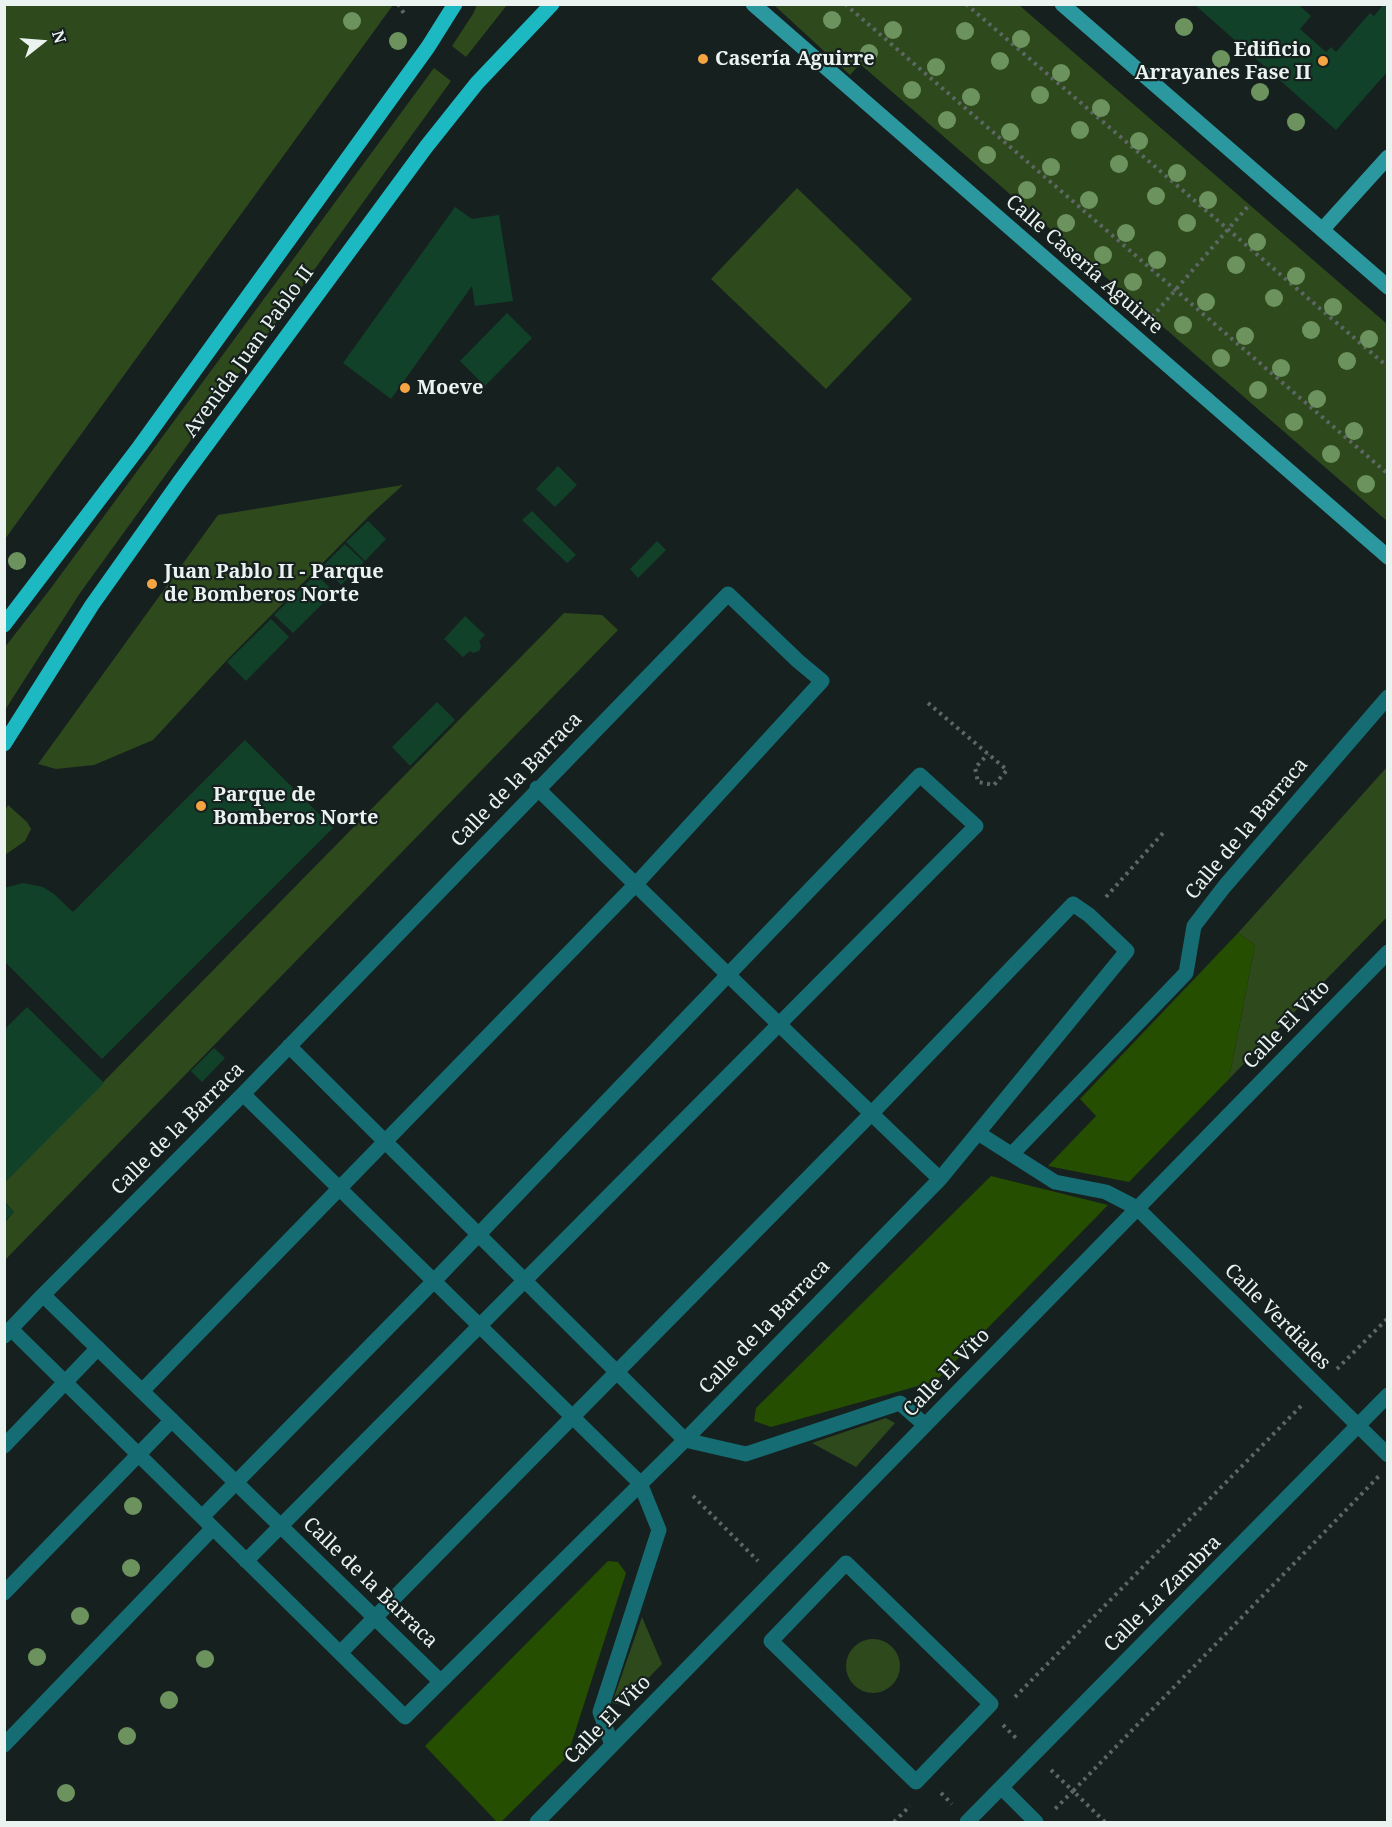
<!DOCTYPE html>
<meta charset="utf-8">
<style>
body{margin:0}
#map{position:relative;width:1392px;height:1827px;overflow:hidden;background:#16211f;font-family:"Noto Serif",serif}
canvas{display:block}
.frame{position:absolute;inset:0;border:6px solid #ebf3f1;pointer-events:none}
.north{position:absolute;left:12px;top:12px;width:60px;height:60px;-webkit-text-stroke:4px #16211f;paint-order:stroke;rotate:73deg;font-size:16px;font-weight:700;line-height:24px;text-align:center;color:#ebf3f1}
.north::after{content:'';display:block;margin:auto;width:21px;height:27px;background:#ebf3f1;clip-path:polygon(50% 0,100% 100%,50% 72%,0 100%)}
</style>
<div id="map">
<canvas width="1392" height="1827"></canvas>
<div class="frame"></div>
<div class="north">N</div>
</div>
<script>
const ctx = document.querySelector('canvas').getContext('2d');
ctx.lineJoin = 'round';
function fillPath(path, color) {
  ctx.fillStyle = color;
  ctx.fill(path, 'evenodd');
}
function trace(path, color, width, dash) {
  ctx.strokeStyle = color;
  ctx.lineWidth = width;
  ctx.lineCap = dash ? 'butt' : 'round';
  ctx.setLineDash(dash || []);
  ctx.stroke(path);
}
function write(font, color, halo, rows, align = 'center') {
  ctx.font = font + ' "Noto Serif",serif';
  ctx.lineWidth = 4.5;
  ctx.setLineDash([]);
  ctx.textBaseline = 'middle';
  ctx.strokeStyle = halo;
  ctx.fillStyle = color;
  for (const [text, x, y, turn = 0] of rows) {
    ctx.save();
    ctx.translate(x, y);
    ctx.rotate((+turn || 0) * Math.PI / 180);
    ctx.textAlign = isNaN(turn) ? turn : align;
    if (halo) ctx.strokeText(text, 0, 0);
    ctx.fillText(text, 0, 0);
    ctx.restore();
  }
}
const green = new Path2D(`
 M5,4L393,5L5,539L4,5Z
 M477,5H507L466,57L452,46L473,14Z
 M774,5H1019L1387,324V521L860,64L850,75Z
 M434,68L451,81L80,593L5,710V647L51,588Z
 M797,188L912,299L826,389L711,279Z
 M403,485L370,515L226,661L153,740L94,765L56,769L38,764L218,515Z
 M564,613L602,615L618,630L5,1260V1222L14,1212L5,1202V1182Z
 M1387,767V917L1229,1079L1255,945L1238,933Z
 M8,805L27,822L31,829L25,841L5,855V810Z
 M886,1418L895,1423L856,1467L812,1443Z
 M642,1617L662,1664L622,1705L612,1703Z
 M846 1666a27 27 0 1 1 54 0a27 27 0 1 1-54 0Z`);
const forest = new Path2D(`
 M1238,933L1255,945L1229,1079L1129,1182L1048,1166L1096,1116L1080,1099Z
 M991,1176L1108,1205L936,1381L771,1427L754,1421L756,1408Z
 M608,1561L618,1562L626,1573L567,1757L501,1822H497L425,1746Z`);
const building = new Path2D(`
 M1194,4H1298L1311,16L1300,29L1326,52L1331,47L1336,52L1370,13L1374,16L1384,4H1388V71L1336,130Z
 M455,207L472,219L499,215L513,301L475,306L472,286L391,399L343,363Z
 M507,313L532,338L485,386L460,361Z
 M558,466L577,485L555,507L536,489Z
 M532,511L576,555L567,563L522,520Z
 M368,521L386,539L365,561L346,542Z
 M657,541L666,550L638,578L630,569Z
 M345,544L364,562L341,585L323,566Z
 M316,574L334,592L293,633L274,615Z
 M465,616L485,635L479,641L481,646L479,651L473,653L470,651L463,657L444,639Z
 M271,619L289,637L246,681L227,662Z
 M437,702L455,720L410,766L392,747Z
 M245,740L333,828L102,1059L4,961V888L23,883L43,887L54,894L73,912Z
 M27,1007L104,1083L5,1182V1029Z
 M214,1048L225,1058L202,1082L191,1071Z
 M4,1202L14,1212L4,1222Z`);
const path = new Path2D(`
 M398,4L405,15
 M845,4L1388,474
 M966,4L1388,367
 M1152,317L1250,204
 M928,703L1007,770L994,785L978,782L975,768L988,754
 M1106,897L1163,833
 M1337,1369L1388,1318
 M693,1496L758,1561
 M1015,1697L1302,1405
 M1003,1725L1017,1739
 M1051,1770L1073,1791L1055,1809
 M941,1793L952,1804
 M894,1822L910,1806
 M1105,1822L1073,1791L1379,1476`);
const lane = new Path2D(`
 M537,788C671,919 804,1050 940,1179
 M289,1046L685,1440L746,1454L900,1403L925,1425
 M243,1094L640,1483L659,1530L600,1712L612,1745
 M978,1133L1055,1182L1106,1192L1137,1208L1388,1455
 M1012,1154L1186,973L1194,926L1224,887L1388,697
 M43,1295L440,1681
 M11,1329L405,1717L685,1440L940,1179L1127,951L1089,915L1073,904L871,1114L340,1653
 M4,1336L43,1295L243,1094L728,594L798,661L822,681L636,884L142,1391
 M4,1446L98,1348
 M202,1517L434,1281L920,775L976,826L246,1561
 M4,1593L172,1420
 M4,1745L213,1528
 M1002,1788L1036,1822
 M537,1822L1388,952
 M967,1822L1388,1395`);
const street = new Path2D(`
 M846,1563L991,1704L916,1782L771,1641Z`);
const secondary = new Path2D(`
 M753,4L1388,557
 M1062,4L1388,287
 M1322,230L1388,157`);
const primary = new Path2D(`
 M4,625L140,446L428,47L455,4
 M4,744L92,605L180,481L426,147L477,83L552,4`);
const trees = [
 [832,20],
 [352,21],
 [1184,27],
 [893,30],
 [965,31],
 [1021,39],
 [398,41],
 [869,53],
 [1221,59],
 [1000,61],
 [936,67],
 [1061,73],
 [912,90],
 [1260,92],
 [1040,95],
 [971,97],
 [1101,108],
 [947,120],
 [1296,122],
 [1080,130],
 [1010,132],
 [1139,141],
 [987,155],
 [1119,164],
 [1051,167],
 [1177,173],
 [1027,190],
 [1156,196],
 [1089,200],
 [1208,200],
 [1066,223],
 [1187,223],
 [1126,233],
 [1257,242],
 [1103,255],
 [1157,260],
 [1236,265],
 [1296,276],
 [1133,282],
 [1274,298],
 [1206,302],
 [1333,307],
 [1183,325],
 [1311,330],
 [1245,336],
 [1369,339],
 [1221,358],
 [1347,361],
 [1281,368],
 [1258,390],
 [1317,399],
 [1294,422],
 [1354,431],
 [1331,454],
 [1366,484],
 [17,561],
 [133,1506],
 [131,1568],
 [80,1616],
 [37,1657],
 [205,1659],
 [169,1700],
 [127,1736],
 [66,1793]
];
const markers = [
 [703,59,6,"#f4a443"],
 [1323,61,6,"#f4a443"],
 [405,388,6,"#f4a443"],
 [152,584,6,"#f4a443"],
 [201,806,6,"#f4a443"]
];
const poiNames = [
 ["Edificio",1311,50,"right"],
 ["Arrayanes Fase II",1311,73,"right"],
 ["Casería Aguirre",715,59],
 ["Moeve",417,388],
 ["Juan Pablo II - Parque",164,572],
 ["de Bomberos Norte",164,595],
 ["Parque de",213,795],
 ["Bomberos Norte",213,818]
];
const streetNames = [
 ["Calle Casería Aguirre",1084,265,41],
 ["Avenida Juan Pablo II",249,352,-54],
 ["Calle de la Barraca",517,780,-46],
 ["Calle de la Barraca",1247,829,-50],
 ["Calle El Vito",1287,1025,-46],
 ["Calle de la Barraca",178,1129,-45],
 ["Calle Verdiales",1277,1317,45],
 ["Calle de la Barraca",765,1327,-46],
 ["Calle El Vito",947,1373,-46],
 ["Calle de la Barraca",370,1583,44],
 ["Calle La Zambra",1163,1594,-45],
 ["Calle El Vito",608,1720,-46]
];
fillPath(green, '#2e491c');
fillPath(forest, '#254e00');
fillPath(building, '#114129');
trace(path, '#5d6765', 4, [3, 4.5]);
trace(lane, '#156d73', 15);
trace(street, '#156d73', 15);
trace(secondary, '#2b979e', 15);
trace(primary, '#1db9c2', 15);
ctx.fillStyle = '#6c935d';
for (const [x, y] of trees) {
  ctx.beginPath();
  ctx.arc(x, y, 9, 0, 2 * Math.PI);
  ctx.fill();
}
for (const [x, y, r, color] of markers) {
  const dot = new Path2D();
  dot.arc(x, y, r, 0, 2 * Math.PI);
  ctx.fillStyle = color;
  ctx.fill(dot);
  trace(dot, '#16211f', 2);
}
write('bold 20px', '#ebf3f1', '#16211f', poiNames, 'left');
write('20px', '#ebf3f1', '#16211f', streetNames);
</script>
